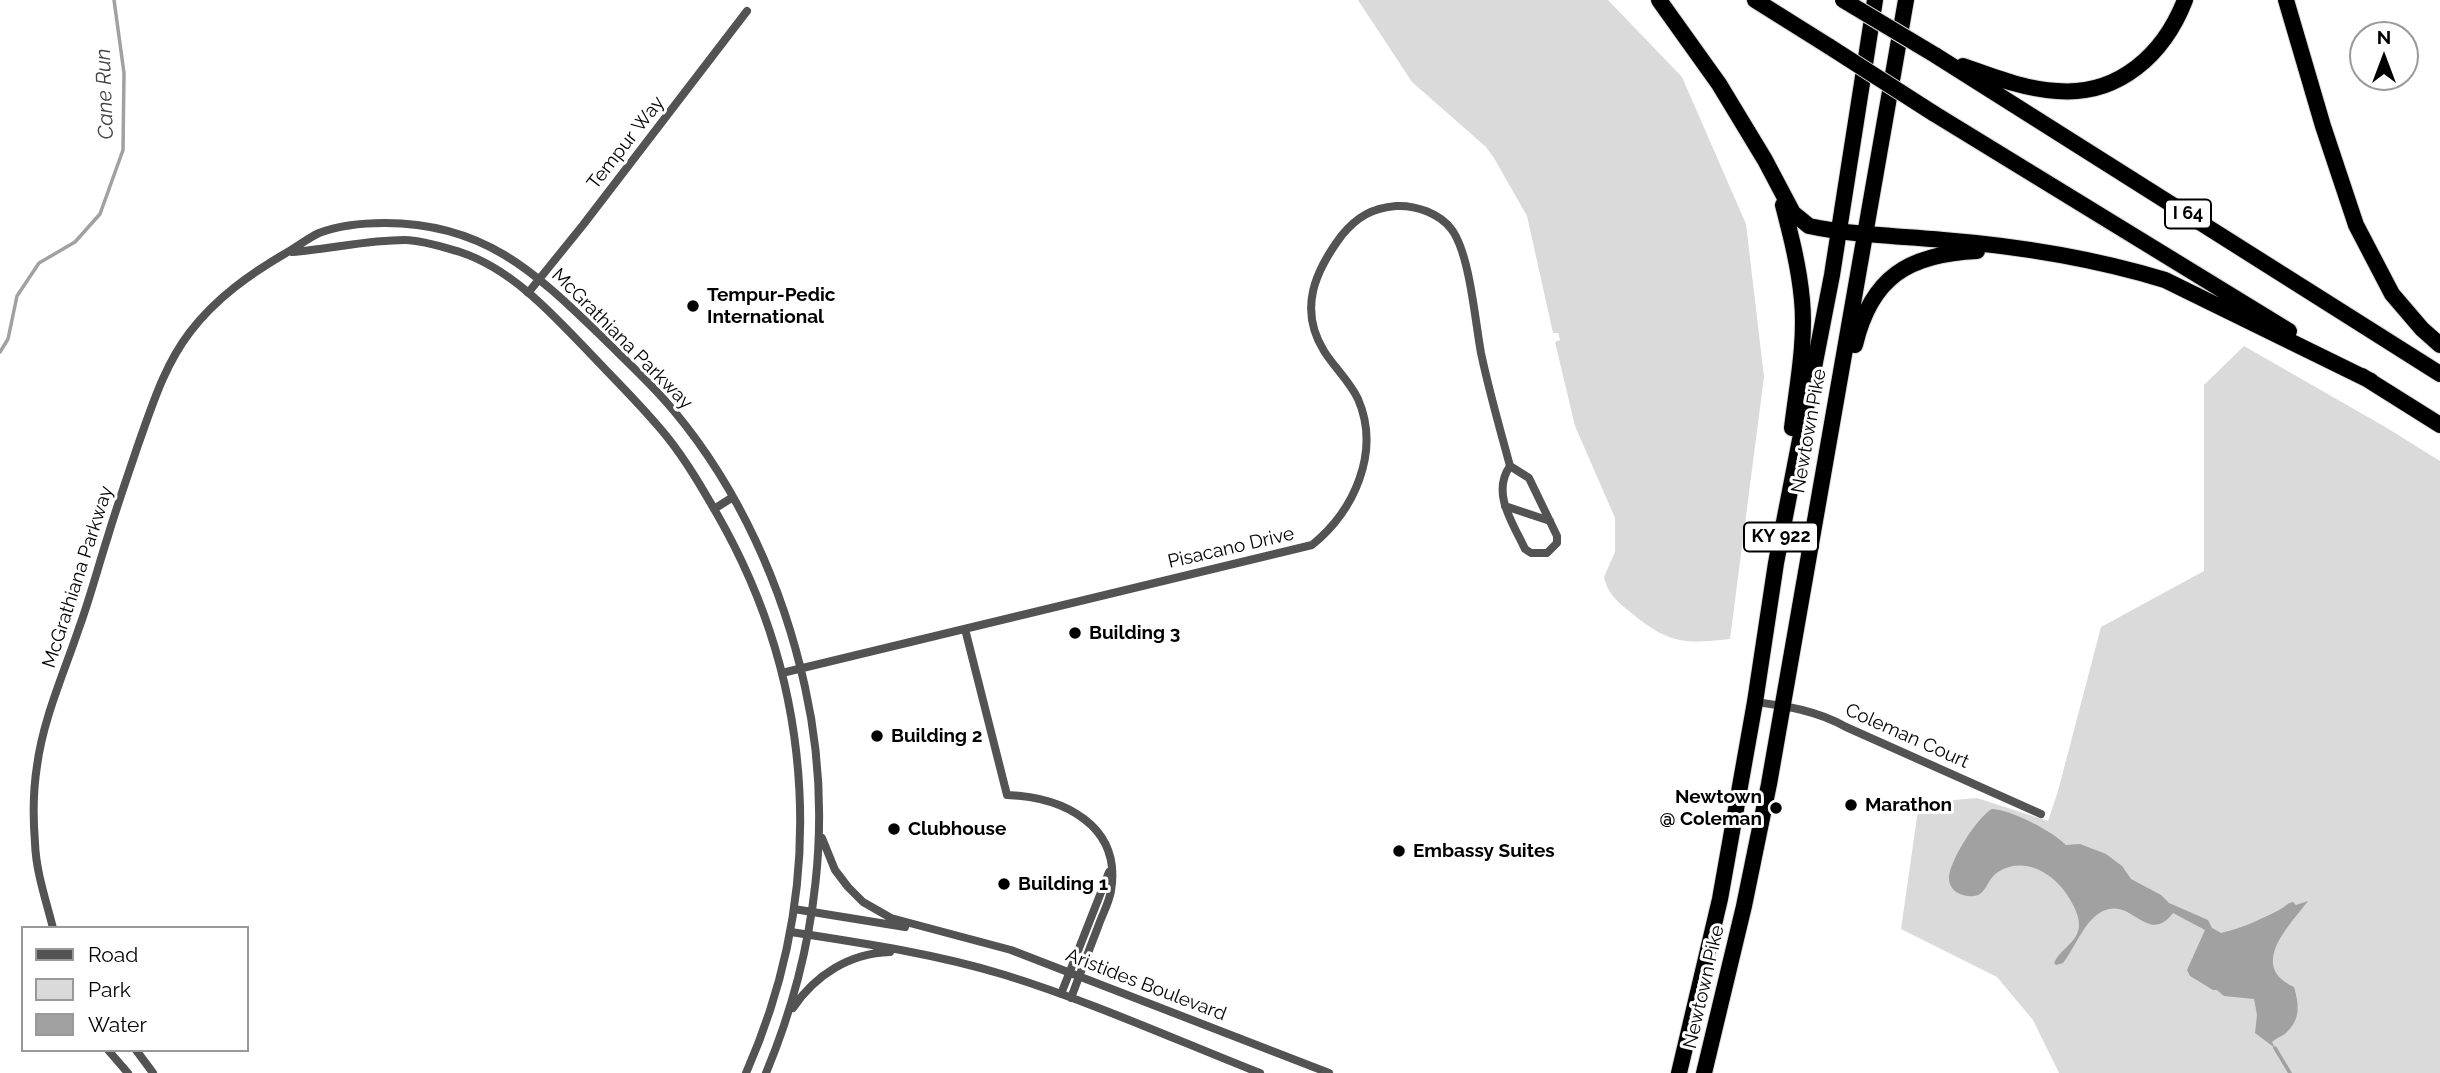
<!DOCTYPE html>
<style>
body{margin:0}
#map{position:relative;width:2440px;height:1073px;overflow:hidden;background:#fff;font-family:Raleway,sans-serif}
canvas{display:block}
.legend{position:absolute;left:21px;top:926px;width:228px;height:126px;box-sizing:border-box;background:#fff;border:2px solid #999;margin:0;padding:9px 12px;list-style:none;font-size:21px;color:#000}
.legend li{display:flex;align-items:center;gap:14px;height:35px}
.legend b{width:35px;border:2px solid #999}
.north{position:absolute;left:2349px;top:21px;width:70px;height:70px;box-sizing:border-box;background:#fff;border:2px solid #999;border-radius:50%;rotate:0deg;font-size:19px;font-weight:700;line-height:28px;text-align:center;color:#000}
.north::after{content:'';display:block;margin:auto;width:24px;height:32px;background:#000;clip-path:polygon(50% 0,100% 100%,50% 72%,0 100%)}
</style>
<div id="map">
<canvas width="2440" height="1073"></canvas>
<ul class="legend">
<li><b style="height:9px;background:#535353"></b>Road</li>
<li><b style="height:19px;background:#dadada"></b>Park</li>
<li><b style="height:19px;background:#a1a1a1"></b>Water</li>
</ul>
<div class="north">N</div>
</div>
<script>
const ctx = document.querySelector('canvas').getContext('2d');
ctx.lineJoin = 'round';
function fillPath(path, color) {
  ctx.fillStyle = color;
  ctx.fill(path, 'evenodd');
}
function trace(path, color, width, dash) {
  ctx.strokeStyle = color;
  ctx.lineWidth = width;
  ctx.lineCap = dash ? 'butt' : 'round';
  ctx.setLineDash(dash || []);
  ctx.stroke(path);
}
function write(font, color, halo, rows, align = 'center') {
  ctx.font = font + ' Raleway,sans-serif';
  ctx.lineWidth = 6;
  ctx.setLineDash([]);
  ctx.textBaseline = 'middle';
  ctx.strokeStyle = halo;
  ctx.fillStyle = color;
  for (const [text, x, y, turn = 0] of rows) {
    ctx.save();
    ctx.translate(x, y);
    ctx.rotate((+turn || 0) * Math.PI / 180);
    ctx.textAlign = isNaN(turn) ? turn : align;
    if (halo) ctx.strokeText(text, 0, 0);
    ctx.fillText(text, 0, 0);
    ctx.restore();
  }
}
const green = new Path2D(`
 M1358,0H1608L1682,77L1746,224L1764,377L1730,639C1682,645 1666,642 1629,611C1617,602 1607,592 1604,577L1615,552V518L1575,426L1555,342L1560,340L1558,333H1553L1527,216L1494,158L1486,147L1412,82Z
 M2244,346L2387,428L2440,461V1073H2059L2033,1020L1997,977L1901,929L1919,803L1977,798L2048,821L2058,791L2101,627L2204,571V385Z`);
const water = new Path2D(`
 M1992,809C2012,810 2052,831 2066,845L2080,844L2106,854L2122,866L2131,879L2161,895L2169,903L2208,920L2212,928L2221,933C2242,928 2260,920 2279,910C2285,907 2287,903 2293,902L2296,905L2308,901C2289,926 2248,966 2294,987C2299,1005 2301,1019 2286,1033C2281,1037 2276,1038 2272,1042L2275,1048L2255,1033L2257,1015L2254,999L2224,996L2217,990H2213L2190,976L2187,970L2205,930L2173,913C2150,944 2134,903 2109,909C2086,914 2076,947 2063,963L2056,965L2054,963C2059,951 2072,945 2077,934C2082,924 2077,912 2072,903C2059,877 2027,854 1998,872C1985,880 1987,899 1968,896C1959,895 1950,890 1949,880C1947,864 1978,816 1992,809Z`);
const stream = new Path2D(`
 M0,352L8,339L17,296L39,263L75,242L100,214L123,150L124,73L114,0
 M2275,1048L2290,1073`);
const street = new Path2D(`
 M292,252C330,249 367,240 405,240C421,240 443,247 460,252C518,271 562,325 604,368C626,391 648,413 668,438C687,462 702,488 717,514C817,688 827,890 746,1073
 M528,293L583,225L747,11
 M1510,466L1529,478L1557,536V543L1547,553H1531L1525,549C1513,523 1491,493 1510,466Z
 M1505,506L1550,521
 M714,509L733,497
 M965,629L1007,795C1063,797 1122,825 1111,891C1109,903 1102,915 1098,927C1089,950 1080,974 1071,998
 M782,673L1312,545C1354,511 1381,452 1358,399C1350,382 1334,367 1324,351C1298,309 1315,271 1342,235C1357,217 1372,208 1396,206C1415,205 1440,213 1452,230C1470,255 1475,321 1481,353C1489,391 1500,429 1510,466
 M1755,702C1787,706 1818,711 1846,727L2041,814
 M822,838L835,870L848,887L863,902L891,918L1011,950L1329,1073
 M794,909L905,927
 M53,928C46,900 36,872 35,843C33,818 33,791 37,766C43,719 64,673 79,628C90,598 98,567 108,536C117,506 128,475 138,445C152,406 164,366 190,332C216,298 250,274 286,253C297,247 308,238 319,233C340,225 363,223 385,223C483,223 534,271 600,335C625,360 652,384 674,411C739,489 783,587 805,687C834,816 817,951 766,1073
 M791,932C863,943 936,954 1005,975C1092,1002 1176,1040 1260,1073
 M1061,994L1109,872
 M793,1008C815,975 850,953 890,952
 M108,1050L128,1073
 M136,1050L153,1073`);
const highway = new Path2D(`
 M1659,0L1719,84L1765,160L1793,213L1809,226C1850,235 1900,236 1943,240C2018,246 2093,258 2165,280L2371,381
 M1755,0L1830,47
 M2286,0L2323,126L2356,225L2392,294L2422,329L2440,345
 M1935,55L2440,374
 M1963,66C1994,77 2024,89 2057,91C2119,96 2164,54 2185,0
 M1933,113L2289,331
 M1783,205C1791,236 1799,267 1802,300C1806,342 1797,386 1792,428
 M1855,345C1871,277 1909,254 1977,251
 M2362,376L2440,425
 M1679,1073L1720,899L1755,702L1776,563L1832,275L1875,0
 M1704,1073L1744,906L1769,784L1906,0`);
const highwayBridge = new Path2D(`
 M1843,0L1935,55
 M1830,47L1933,113`);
const markers = [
 [693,306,7,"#000"],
 [1075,633,7,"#000"],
 [877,736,7,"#000"],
 [1851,805,7,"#000"],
 [1776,808,7,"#000"],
 [894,829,7,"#000"],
 [1399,851,7,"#000"],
 [1004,884,7,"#000"]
];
const shields = [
 [2188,214,46],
 [1781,537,74]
];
const shieldNames = [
 ["I 64",2188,214],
 ["KY 922",1781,537]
];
const streetNames = [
 ["Tempur Way",626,143,-52],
 ["McGrathiana Parkway",622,339,45],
 ["Newtown Pike",1809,431,-80],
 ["Pisacano Drive",1231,548,-13],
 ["McGrathiana Parkway",78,577,-72],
 ["Coleman Court",1907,736,24],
 ["Aristides Boulevard",1146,985,21],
 ["Newtown Pike",1704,987,-77]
];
const poiNames = [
 ["Tempur-Pedic",707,295],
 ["International",707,317],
 ["Building 3",1089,633],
 ["Building 2",891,736],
 ["Newtown",1762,797,"right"],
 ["@ Coleman",1762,819,"right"],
 ["Marathon",1865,805],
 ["Clubhouse",908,829],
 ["Embassy Suites",1413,851],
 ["Building 1",1018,884]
];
const waterNames = [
 ["Cane Run",105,94,-92]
];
fillPath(green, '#dadada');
fillPath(water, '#a1a1a1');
trace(stream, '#a1a1a1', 3.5);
trace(highway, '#dbdbdb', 18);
trace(street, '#535353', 8);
trace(highway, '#000', 16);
trace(highwayBridge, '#dbdbdb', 18, []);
trace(highwayBridge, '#000', 16);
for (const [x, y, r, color] of markers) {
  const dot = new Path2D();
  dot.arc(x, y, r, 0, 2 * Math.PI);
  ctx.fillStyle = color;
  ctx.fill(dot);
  trace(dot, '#fff', 2.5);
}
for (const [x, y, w] of shields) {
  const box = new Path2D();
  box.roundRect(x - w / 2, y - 14.5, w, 29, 5);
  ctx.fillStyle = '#fff';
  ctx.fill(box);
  trace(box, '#000', 2);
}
write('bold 18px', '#000', null, shieldNames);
write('19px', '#000', '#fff', streetNames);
write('bold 19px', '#000', '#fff', poiNames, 'left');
write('italic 21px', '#424242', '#fff', waterNames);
</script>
